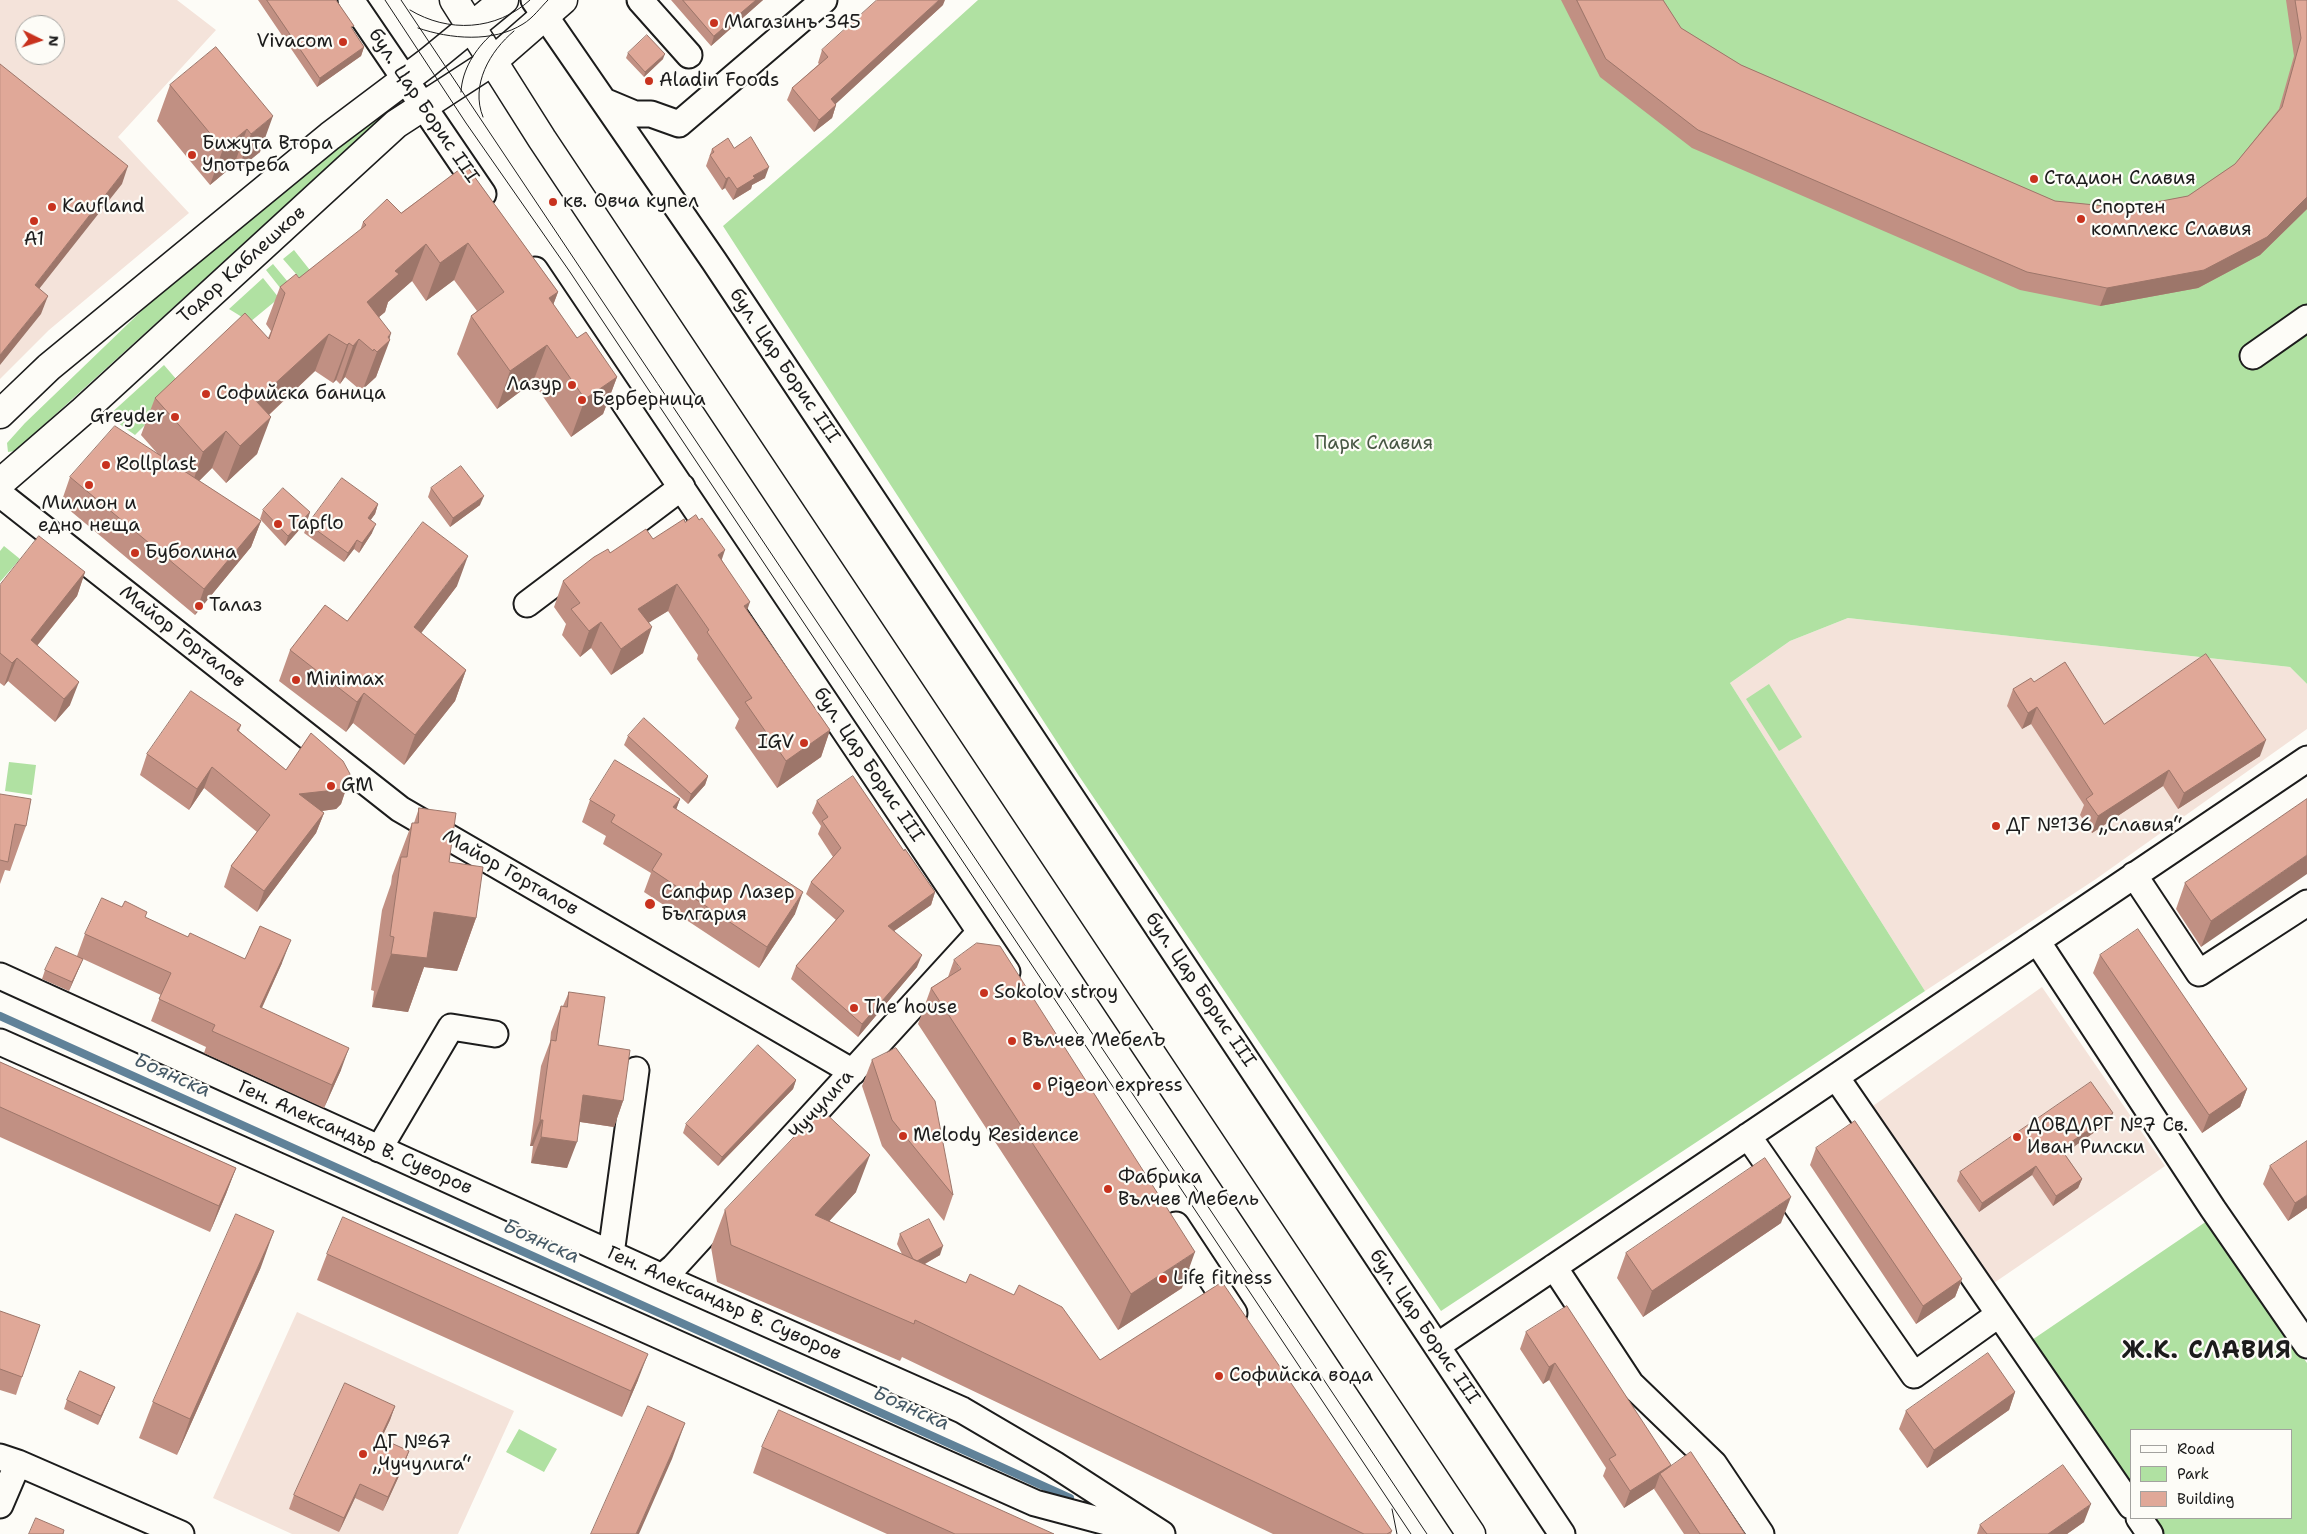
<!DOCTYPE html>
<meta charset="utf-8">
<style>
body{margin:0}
#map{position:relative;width:2307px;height:1534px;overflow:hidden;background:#fdfcf7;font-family:"Shantell Sans",sans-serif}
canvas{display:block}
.legend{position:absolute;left:2130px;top:1429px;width:162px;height:90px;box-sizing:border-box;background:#fdfcf7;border:1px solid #a3a29f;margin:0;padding:6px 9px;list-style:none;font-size:15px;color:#1c1c1c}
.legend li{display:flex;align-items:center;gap:10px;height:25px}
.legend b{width:25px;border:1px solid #a3a29f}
.north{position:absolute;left:15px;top:15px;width:50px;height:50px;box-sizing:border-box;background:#fdfcf7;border:1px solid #a3a29f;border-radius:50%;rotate:94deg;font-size:14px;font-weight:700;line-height:20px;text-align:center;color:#1c1c1c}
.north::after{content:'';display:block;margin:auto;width:18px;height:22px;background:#c8321e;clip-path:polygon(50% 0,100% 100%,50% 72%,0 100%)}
</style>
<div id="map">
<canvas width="2307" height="1534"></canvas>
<ul class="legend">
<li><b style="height:6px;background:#fdfcf7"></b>Road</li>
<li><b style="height:14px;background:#b0e1a2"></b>Park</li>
<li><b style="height:14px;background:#e0a898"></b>Building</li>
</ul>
<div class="north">N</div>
</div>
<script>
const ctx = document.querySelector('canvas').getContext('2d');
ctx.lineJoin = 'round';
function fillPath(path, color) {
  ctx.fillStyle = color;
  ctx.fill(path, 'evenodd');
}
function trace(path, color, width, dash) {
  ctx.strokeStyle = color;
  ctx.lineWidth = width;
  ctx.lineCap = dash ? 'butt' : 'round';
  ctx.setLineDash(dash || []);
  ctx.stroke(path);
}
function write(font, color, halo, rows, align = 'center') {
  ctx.font = font + ' "Shantell Sans",sans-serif';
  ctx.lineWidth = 4.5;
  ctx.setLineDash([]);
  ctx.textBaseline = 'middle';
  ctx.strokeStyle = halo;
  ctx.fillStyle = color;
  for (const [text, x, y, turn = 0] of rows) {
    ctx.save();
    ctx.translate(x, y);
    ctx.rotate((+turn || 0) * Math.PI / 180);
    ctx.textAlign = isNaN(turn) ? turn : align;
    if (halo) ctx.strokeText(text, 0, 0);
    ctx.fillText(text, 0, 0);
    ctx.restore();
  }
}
const built = new Path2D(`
 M0,0H177L216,30L118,137L189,213L49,330L0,379ZM25,25H55V55H25Z
 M1848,618L2290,667L2307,684V729L2096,879L1925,991L1730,683L1790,641Z
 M2042,987L2165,1166L1988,1287L1870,1108Z
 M297,1312L514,1411L458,1534H292L213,1498Z`);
const green = new Path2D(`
 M978,0H2307V684L2290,667L1848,618L1790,641L1730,683L1925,991L1441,1311L1079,776L723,226L831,133Z
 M392,105L393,108L15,451L8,452L7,443L25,423L184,270L288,186Z
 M294,250L313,274L303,282L283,259Z
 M273,264L293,288L285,294L266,270Z
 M263,278L279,298L250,322L229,309Z
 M164,365L183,387L135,435L108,416Z
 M4,546L20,559L0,582V551Z
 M1769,684L1802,737L1779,751L1746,699Z
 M9,762L36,765L32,795L5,791Z
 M2207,1221L2307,1363V1534H2160L2148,1518H2291V1430H2131V1493L2026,1344Z
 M519,1429L557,1449L544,1472L506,1452Z`);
const stream = new Path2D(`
 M0,1016L1070,1498`);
const minor = new Path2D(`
 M351,0L483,194
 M534,0L714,261L1562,1534
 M640,0L689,55
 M604,101L635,114H651L679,124L824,0
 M535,270L1007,972
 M2253,356L2307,318
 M0,494L400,809L853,1072
 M527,604L682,487
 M2134,875L2199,973L2307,903
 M2037,941L2213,1209L2307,1345
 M0,976L662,1277L962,1410L1054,1464L1162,1534
 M0,1042L1035,1503L1148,1533
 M1836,1077L2131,1506
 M1748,1136L1914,1375L1998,1315
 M379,1149L451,1027L495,1034
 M1176,1225L1234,1313
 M611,1254L636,1070
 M1554,1267L1631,1384L1714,1464L1761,1534
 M662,1277L674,1267L980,932
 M1437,1346L2307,759
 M0,1457L18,1463L181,1534
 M0,1505L18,1463
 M2139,1518L2150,1534`);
const major = new Path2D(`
 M454,0L542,139L1471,1534
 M0,414L49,367L330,136L427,63L504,0
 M0,483L83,411L396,124L493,61L563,0`);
const tram = new Path2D(`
 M385,0L466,123L570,272L1411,1534
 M401,0L1427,1534
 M410,10C448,33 496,31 530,0
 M418,28C450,39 493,43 523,24C533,18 540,8 548,0
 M461,92C462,70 475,49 492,34
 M483,117C470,85 490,51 514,31
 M1392,1509L1397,1534`);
const wall = new Path2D(`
 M258,0H336L352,29L364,47L361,56L317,87Z
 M671,0H763L711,46Z
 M1561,0H1663L1681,28L1741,65L2055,201L2125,208L2188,196L2235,164L2279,109L2294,56L2286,0H2307V209L2260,255L2198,288L2100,306L2020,290L1692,148L1600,77Z
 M943,5L835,104L836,105L832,118L814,132L787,100L792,88L819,64L818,63L822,50Z
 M216,47L260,152L238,170L234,165L210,185L157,121L170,85Z
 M628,53L663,59L644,77L626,58Z
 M734,148L765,178L752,185L751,189L733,200L725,188L722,190L706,166L712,149Z
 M466,165L558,292L553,305L577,338L617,377L603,414L571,437L533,382L497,409L457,354L471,316L477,311L454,280L426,301L412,281L388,302L385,312L379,317L389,339L376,377L363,389L360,387L359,389L345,377L340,384L336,380L333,383L315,371L269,415L257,454L226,483L212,468L199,481L261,521L251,547L195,615L61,503L70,477L157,453L141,435L155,398L268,338L271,331L266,324L280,287L299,278L360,231L363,222L401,213Z
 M431,488L480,505L450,527L428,497Z
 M378,504L375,514L370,520L372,533L359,553L354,549L344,562L304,533L308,524Z
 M263,510L310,512L307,521L285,546L260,519Z
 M685,522L722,560L747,610L830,730L821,757L777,788L735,728L739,719L697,659L698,655L668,611L649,622L643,653L611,675L591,648L580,657L562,635L566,624L554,607L563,581L610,553L653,539Z
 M85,572L77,596L37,646L70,705L55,722L8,681L4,686L0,683V585Z
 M457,586L421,633L466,670L455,701L404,765L353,723L346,732L279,681L290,650L347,621Z
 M2034,682L2104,724L2260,756L2178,809L2163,786L2092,833L2080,815L2084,805L2031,724L2022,729L2007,706L2013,689Z
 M241,725L239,731L286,770L348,783L341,804L336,809L322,811L324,813L316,833L257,912L224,887L231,866L257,832L204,788L189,810L140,775L147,754Z
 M628,736L708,776L705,785L688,804L624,745Z
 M0,794L26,826L10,871L5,870L0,884Z
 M680,799L676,809L795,914L759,968L644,892L651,873L603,844L606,836L582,822L590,800Z
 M2307,799L2201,947L2176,909L2185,883Z
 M817,801L904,851L935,892L931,905L894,931L917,967L858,1037L791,979L796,966L836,920L806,894L811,882L833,857L818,834L821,826L812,813Z
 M419,808L449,862L476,918L457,971L424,967L408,1012L372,1007L374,991L371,990L382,910L391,884L392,876L412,823H414Z
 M145,918L188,937L245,959L282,963L262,1008L341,1070L324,1108L204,1053L206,1047L151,1021L161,995L83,959L69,991L42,979L45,970L77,956L85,934Z
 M2100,955L2247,1089L2240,1107L2202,1133L2093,973Z
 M954,960L1182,1288L1118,1330L918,1024L931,988L948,977Z
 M569,992L598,1045L623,1101L614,1127L580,1122L567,1168L531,1163L533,1146H530L541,1066L550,1042L551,1032L561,1006H563Z
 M872,1060L953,1195L944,1221L882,1146L862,1086Z
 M0,1062L236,1168L226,1194L210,1232L0,1137Z
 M796,1080L793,1089L718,1166L683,1133L686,1124Z
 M2113,1113L2109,1122L2064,1153L2082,1179L2078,1188L2053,1206L2032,1175L1979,1212L1957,1181L1960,1172Z
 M1816,1148L1962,1279L1955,1297L1916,1324L1810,1165Z
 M2270,1166L2307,1208L2288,1221L2263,1184Z
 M856,1192L829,1221L902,1254L897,1244L900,1234L940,1255L925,1264L1100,1360L1392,1531L1391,1534H1273L902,1357L900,1361L717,1282L711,1247L725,1210Z
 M1781,1223L1643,1317L1617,1278L1626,1253Z
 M327,1254L638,1380L622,1417L317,1280Z
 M261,1267L177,1455L139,1438L153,1402Z
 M0,1311L22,1377L16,1395L0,1390Z
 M1526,1332L1671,1465L1670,1467L1745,1534H1684L1654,1489L1655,1488L1624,1508L1603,1476L1606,1468L1549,1380L1543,1384L1520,1349Z
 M115,1387L98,1425L64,1409L67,1400Z
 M2015,1392L2009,1410L1927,1468L1899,1429L1906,1411Z
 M395,1406L390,1420L381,1439L409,1451L404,1465L383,1511L355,1498L339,1532L289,1509L294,1495Z
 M762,1447L1054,1534H887L753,1473Z
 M2084,1522L2067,1534H1977L1980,1525Z`);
const shadedWall = new Path2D(`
 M756,0H763L711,46L714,36Z
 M939,0H945L943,5L827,112L831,99Z
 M364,47L361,56L317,87L320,78Z
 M665,54L663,59L644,77L645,72Z
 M836,105L832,118L814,132L819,120Z
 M273,116L260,152L238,170L251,134Z
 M247,129L234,165L210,185L223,149Z
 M128,166L122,184L28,303L35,285Z
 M769,167L765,178L752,185L751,189L733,200L737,189L753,176Z
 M729,177L725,188L722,190L726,179Z
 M2307,197V209L2260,255L2198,288L2100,306L2107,288Z
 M468,243L454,280L426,301L440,263Z
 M426,244L412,281L388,302L385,312L353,339L367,302L395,271Z
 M558,292L544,329L549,298Z
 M48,296L41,314L0,365V355Z
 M391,333L389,341L390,340L376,377L363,389L377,352L388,337Z
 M329,334L315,371L243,439L256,401Z
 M359,339L345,377L340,384L353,346Z
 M349,343L336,380L333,383L347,345Z
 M547,345L533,382L497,409L510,371Z
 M617,377L603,414L571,437L585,399Z
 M271,417L257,454L226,483L240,446Z
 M226,431L212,468L190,490L203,452Z
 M484,496L480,505L450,527L453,518Z
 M378,504L375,514L365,528L368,518Z
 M310,512L307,521L285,546L288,536Z
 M261,521L251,547L195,615L204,589Z
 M376,524L372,533L359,553L362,543Z
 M357,540L354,549L344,562L348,553Z
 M725,550L716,577L718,555Z
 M468,556L457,586L403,657L414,627Z
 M85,572L77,596L22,664L31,640Z
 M677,584L668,611L629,635L638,609Z
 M750,602L741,628L744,606Z
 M601,622L591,648L580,657L589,631Z
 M652,627L643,653L611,675L621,649Z
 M17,658L8,681L4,686L12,663Z
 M466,670L455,701L404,765L415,735Z
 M79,682L70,705L55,722L64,699Z
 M364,693L353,723L346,732L357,702Z
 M2037,707L2031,724L2022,729L2028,713Z
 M830,730L821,757L777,788L786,761Z
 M2266,740L2260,756L2178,809L2184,793Z
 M212,767L204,788L189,810L197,789Z
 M2169,770L2163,786L2092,833L2098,816Z
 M708,776L705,785L688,804L691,794Z
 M348,783L341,804L336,809L291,815L299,794Z
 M680,799L672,821L673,807Z
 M324,813L316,833L257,912L264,891Z
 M2307,855V874L2201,947L2211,921Z
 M803,892L795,914L759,968L767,947Z
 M935,892L931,905L884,938L888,926Z
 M434,912L476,918L457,971L424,967L408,1012L372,1007L391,954Z
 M291,940L282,963L252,1029L260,1007Z
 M922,955L917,967L858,1037L862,1024Z
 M83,959L79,968L69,991L72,982Z
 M349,1048L341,1070L324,1108L332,1085Z
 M796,1080L793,1089L718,1166L722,1157Z
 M2247,1089L2240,1107L2202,1133L2209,1115Z
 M583,1095L623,1101L614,1127L574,1121Z
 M2113,1113L2109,1122L2058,1158L2061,1149Z
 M540,1120H543L533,1146H530Z
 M541,1137L577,1142L567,1168L531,1163Z
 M870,1155L856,1192L802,1251L815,1215Z
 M2036,1166L2032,1175L1979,1212L1982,1203Z
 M236,1168L226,1194L210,1232L219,1206Z
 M2082,1179L2078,1188L2053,1206L2056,1196Z
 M2307,1195V1208L2288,1221L2295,1203Z
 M1791,1197L1781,1223L1643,1317L1652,1291Z
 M274,1231L261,1267L177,1455L190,1419Z
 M943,1246L940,1255L912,1271L915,1262Z
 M1195,1252L1182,1288L1118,1330L1131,1294Z
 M1962,1279L1955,1297L1916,1324L1923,1306Z
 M648,1354L638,1380L622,1417L631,1391Z
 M1555,1363L1549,1380L1543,1384L1549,1367Z
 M115,1387L111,1396L98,1425L101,1416Z
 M2015,1392L2009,1410L1927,1468L1934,1450Z
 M395,1406L390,1420L375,1452L380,1438Z
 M685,1423L672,1459L639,1534H636Z
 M409,1451L404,1465L383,1511L388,1497Z
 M1671,1465L1665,1481L1660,1474L1655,1488L1624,1508L1630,1491Z
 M360,1484L355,1498L339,1532L344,1518Z
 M2091,1504L2084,1522L2067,1534H2048Z`);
const building = new Path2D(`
 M267,0H336L354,26L351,27L364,47L320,78Z
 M683,0H756L714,36Z
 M877,0H939L831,99L836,105L819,120L792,88L828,57L822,50Z
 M1577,0H1663L1681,28L1741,65L2055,201L2125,208L2188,196L2235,164L2282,107L2301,38L2295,0H2307V197L2267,237L2204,270L2107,288L2027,272L1698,130L1606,59Z
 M647,35L665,54L645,72L628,53Z
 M216,47L273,116L251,134L247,129L223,149L170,85Z
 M0,64L128,166L35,285L48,296L0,355Z
 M751,137L769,167L753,176L755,178L737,189L729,177L726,179L710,155L714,152L712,149L728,138L734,148Z
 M466,165L558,292L549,298L577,338L586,332L617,377L585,399L547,345L510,371L471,316L504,292L468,243L440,263L426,244L395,271L399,274L367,302L391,333L388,337L390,340L377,352L374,349L373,351L359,339L353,346L349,343L347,345L329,334L256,401L271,417L240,446L226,431L203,452L155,398L245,313L269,339L285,293L280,287L296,274L299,278L366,225L363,222L387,199L401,213Z
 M115,426L261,521L204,589L70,477Z
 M461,466L484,496L453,518L431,488Z
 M342,478L378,504L368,518L376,524L362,543L357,540L348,553L308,524Z
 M283,488L310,512L288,536L263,510Z
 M696,515L699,520L702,518L725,550L718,555L750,602L744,606L830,730L786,761L745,702L752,698L707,632L709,630L677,584L638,609L652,627L621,649L601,622L589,631L571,609L580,603L563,581L594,557L608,549L610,553L646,529L653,539L684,519L685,522Z
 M423,522L468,556L414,627L466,670L415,735L364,693L357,702L290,650L325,605L347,621Z
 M39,536L85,572L31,640L79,682L64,699L17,658L12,663L0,653V585Z
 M2206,654L2266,740L2184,793L2169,770L2098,816L2086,799L2093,794L2037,707L2028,713L2013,689L2031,678L2034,682L2065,662L2104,724Z
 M191,691L241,725L237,730L286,770L311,733L343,761L350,774L348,783L344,789L299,794L324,813L264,891L231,866L270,815L212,767L197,789L147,754Z
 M644,718L708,776L691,794L628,736Z
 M615,760L680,799L673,807L803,892L767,947L652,870L662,854L611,822L615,815L590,800Z
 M853,776L904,851L905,849L935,892L888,926L922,955L862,1024L796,966L844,911L811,882L841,848L822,821L828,817L817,801Z
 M0,794L31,799L26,826L15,824L8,862L0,860Z
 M2307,799V855L2211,921L2185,883Z
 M419,808L456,813L449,862L483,867L476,918L434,912L427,958L391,954L394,937L390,936L401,857H407L412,823H418Z
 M102,898L122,907L125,901L147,912L145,917L188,937L190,933L245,959L260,926L291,940L260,1007L349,1048L332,1085L212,1031L215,1025L159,999L171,973L85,934Z
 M2138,929L2247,1089L2209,1115L2100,955Z
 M977,943L1000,946L1195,1252L1131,1294L931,988L961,969L954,960Z
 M56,947L83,959L72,982L45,970Z
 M569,992L605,997L598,1045L630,1050L623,1101L583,1095L577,1142L541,1137L543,1120H540L551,1040L556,1041L561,1006L567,1007Z
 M758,1045L796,1080L722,1157L686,1124Z
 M896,1048L935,1101L953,1195L892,1120L872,1060Z
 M0,1062L236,1168L219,1206L0,1107Z
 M2091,1082L2113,1113L2061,1149L2082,1179L2056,1196L2036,1166L1982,1203L1960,1172Z
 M821,1109L870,1155L815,1215L966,1283L970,1274L1014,1295L1019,1285L1062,1307L1100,1360L1222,1282L1392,1531L1387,1534H1364L915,1320L914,1324L731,1245L725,1210Z
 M1855,1121L1962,1279L1923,1306L1816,1148Z
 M2307,1141V1195L2295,1203L2270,1166Z
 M1765,1158L1791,1197L1652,1291L1626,1253Z
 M236,1214L274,1231L190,1419L153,1402Z
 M343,1217L648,1354L631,1391L327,1254Z
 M929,1219L943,1246L917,1261L913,1259L900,1234Z
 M1567,1306L1671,1465L1630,1491L1609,1459L1616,1455L1555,1363L1549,1367L1526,1332Z
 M0,1311L40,1325L22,1377L0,1369Z
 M1988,1353L2015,1392L1934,1450L1906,1411Z
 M80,1371L115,1387L101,1416L67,1400Z
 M345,1383L395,1406L380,1438L409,1451L388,1497L360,1484L344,1518L294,1495Z
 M648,1406L685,1423L636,1534H591Z
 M779,1410L1054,1534H955L762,1447Z
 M1691,1452L1745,1534H1700L1660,1474Z
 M2063,1465L2091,1504L2048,1534H1987L1980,1525Z
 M36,1518L64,1530L63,1534H29Z`);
const markers = [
 [714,23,5,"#c8321e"],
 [343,42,5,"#c8321e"],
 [649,81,5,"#c8321e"],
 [192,155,5,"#c8321e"],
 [2034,179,5,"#c8321e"],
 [553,202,5,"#c8321e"],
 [52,207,5,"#c8321e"],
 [2081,219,5,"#c8321e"],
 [34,221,5,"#c8321e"],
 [572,385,5,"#c8321e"],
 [206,394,5,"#c8321e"],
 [582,400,5,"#c8321e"],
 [175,417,5,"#c8321e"],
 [106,465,5,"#c8321e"],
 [89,485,5,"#c8321e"],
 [278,524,5,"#c8321e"],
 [135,553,5,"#c8321e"],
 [199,606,5,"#c8321e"],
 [296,680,5,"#c8321e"],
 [804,743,5,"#c8321e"],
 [331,786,5,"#c8321e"],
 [1996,826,5,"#c8321e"],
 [650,904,6,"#c8321e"],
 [984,993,5,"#c8321e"],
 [854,1008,5,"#c8321e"],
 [1012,1041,5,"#c8321e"],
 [1037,1086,5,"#c8321e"],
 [903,1136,5,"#c8321e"],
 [2017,1137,5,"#c8321e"],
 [1108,1189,5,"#c8321e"],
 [1163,1279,5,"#c8321e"],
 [1219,1376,5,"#c8321e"],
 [363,1454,5,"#c8321e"]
];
const poiNames = [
 ["Магазинъ 345",724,23],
 ["Vivacom",333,42,"right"],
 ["Aladin Foods",659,81],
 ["Бижута Втора",202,144],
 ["Употреба",202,166],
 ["Стадион Славия",2044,179],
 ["кв. Овча купел",563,202],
 ["Kaufland",62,207],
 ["Спортен",2091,208],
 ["комплекс Славия",2091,230],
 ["A1",34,240,"center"],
 ["Лазур",562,385,"right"],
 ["Софийска баница",216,394],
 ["Берберница",592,400],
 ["Greyder",165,417,"right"],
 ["Rollplast",116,465],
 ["Милион и",89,504,"center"],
 ["едно неща",89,526,"center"],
 ["Tapflo",288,524],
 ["Буболина",145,553],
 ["Талаз",209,606],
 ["Minimax",306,680],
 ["IGV",794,743,"right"],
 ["GM",341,786],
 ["ДГ №136 „Славия“",2006,826],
 ["Сапфир Лазер",661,893],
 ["България",661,915],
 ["Sokolov stroy",994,993],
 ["The house",864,1008],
 ["Вълчев МебелЪ",1022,1041],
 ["Pigeon express",1047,1086],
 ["ДОВДЛРГ №7 Св.",2027,1126],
 ["Иван Рилски",2027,1148],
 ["Melody Residence",913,1136],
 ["Фабрика",1118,1178],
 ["Вълчев Мебель",1118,1200],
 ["Life fitness",1173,1279],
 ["Софийска вода",1229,1376],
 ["ДГ №67",373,1443],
 ["„Чучулига“",373,1465]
];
const streetNames = [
 ["бул. Цар Борис III",423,106,56],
 ["Тодор Каблешков",242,265,-42],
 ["бул. Цар Борис III",784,366,56],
 ["Майор Горталов",182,637,38],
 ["бул. Цар Борис III",868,765,56],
 ["Майор Горталов",510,873,30],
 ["бул. Цар Борис III",1200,990,56],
 ["Чучулига",822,1105,-48],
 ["Ген. Александър В. Суворов",355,1138,24],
 ["Ген. Александър В. Суворов",724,1304,24],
 ["бул. Цар Борис III",1424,1327,56]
];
const parkNames = [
 ["Парк Славия",1374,444]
];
const waterNames = [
 ["Боянска",172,1076,24],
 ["Боянска",541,1242,24],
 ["Боянска",911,1409,24]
];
const districtNames = [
 ["Ж.К. СЛАВИЯ",2207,1352]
];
fillPath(built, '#f4e3da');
fillPath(green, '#b0e1a2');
trace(stream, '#608299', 8);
trace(minor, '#1c1c1c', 29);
trace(major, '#1c1c1c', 31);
trace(minor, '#fdfcf7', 25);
trace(major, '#fdfcf7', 28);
trace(tram, '#1c1c1c', 1);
fillPath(wall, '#c19083');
fillPath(shadedWall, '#9d766a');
fillPath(building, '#e0a898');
trace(building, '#9d766a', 1);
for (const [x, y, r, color] of markers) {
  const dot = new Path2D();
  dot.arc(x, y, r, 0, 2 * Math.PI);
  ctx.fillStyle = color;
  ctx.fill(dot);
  trace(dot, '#fdfcf7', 2);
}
write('19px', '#1c1c1c', '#fdfcf7', poiNames, 'left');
write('19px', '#1c1c1c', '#fdfcf7', streetNames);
write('19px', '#485744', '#fdfcf7', parkNames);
write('italic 20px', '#445865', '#fdfcf7', waterNames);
ctx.letterSpacing = '1px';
write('bold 24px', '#1c1c1c', '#fdfcf7', districtNames);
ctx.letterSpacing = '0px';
</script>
